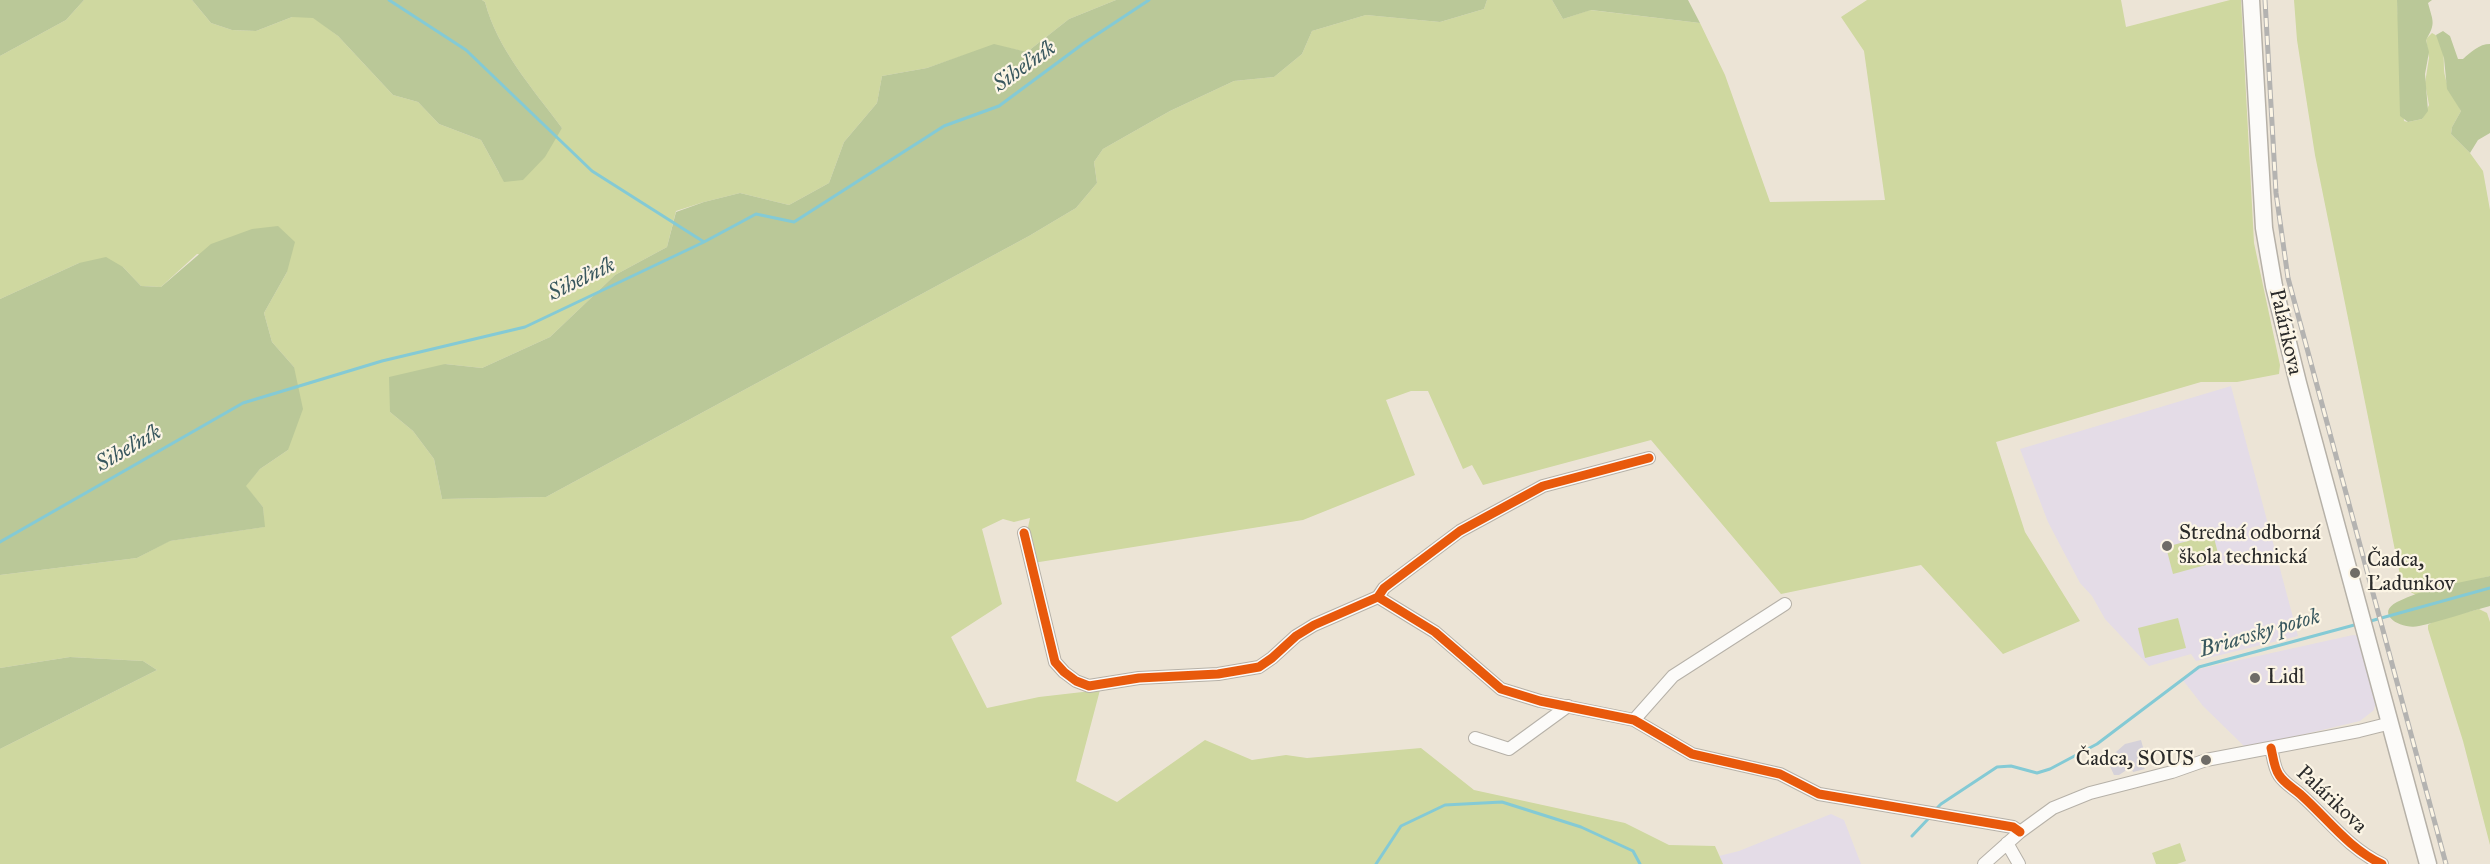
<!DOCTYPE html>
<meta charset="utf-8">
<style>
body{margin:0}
canvas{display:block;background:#ece4d6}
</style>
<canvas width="2490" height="864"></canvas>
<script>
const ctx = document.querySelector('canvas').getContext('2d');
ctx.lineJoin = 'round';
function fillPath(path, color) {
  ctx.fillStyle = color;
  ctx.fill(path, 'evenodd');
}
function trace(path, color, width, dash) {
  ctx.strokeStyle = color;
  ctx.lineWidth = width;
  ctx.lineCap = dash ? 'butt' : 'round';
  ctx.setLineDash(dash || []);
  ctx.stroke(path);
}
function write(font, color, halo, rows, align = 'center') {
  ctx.font = font + ' "IM FELL Great Primer",serif';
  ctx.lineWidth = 4.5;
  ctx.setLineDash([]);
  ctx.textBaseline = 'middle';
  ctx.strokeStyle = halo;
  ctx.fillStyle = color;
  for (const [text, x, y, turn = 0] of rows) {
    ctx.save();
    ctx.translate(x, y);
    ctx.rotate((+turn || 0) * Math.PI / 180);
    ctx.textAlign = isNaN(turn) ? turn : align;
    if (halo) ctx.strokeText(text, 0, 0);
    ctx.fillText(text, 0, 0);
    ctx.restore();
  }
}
const built = new Path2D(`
 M2231,386L2298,636L2196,661L2191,654L2149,666L2105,619L2092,596L2080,583L2048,522L2020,449Z
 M2353,635L2359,636L2377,696L2374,710L2360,721L2246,748L2203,706L2182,679L2199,669Z
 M1831,814L1844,820L1861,864H1723L1719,856L1739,851Z`);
const industrial = new Path2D(`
 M2141,740L2146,758L2140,761L2145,769L2133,772L2131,767L2119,775H2114L2107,760L2125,744Z`);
const green = new Path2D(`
 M84,0H192L211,23L232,30L256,31L292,17H313L338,36L393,95L418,102L439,124L481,140L499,173L562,128C534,90 497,49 485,2L482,0H1116L1069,19L1027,52L994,45L927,68L882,76L877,103L844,142L829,183L789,205L740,193L704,202L676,211L667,247L615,275L550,337L482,368L445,364L390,412L413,431L434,459L442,499L546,497L1029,236L1076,208L1097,183L1094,162L1103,149L1170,111L1234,81L1274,77L1302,54L1312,31L1366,15L1440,22L1484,9L1487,0H1552L1563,19L1590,10L1700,23L1725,75L1770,202L1885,200L1864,51L1841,17L1867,0H2121L2126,27L2230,0H2241L2254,243L2280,365L2279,374L2237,382H2201L1996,442L2025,532L2080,621L2003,654L1921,565L1781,594L1651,440L1483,485L1472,465L1463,469L1428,391H1411L1386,400L1415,475L1303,520L1033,563L1027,532L1030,518L1014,522L1003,519L982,529L1002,604L951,637L987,708L1039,697L1100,690L1076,781L1117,802L1205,740L1252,760L1286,755L1307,758L1421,748L1474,790L1625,823L1669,845L1715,846L1723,864H0V749L157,670L143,661L70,657L0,668V575L137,558L169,541L264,527L263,507L245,486L260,469L288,450L294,367L272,342L264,313L287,272L197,254L161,287L141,286L123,267L79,263L0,299V56L66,20Z
 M2294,0H2397L2404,121L2408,122L2422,119L2429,105L2425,83L2429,58L2426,39L2432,33C2448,40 2442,63 2445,76C2447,88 2456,100 2461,111L2452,127L2451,134L2470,153L2483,171L2490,210V576L2416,595L2405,589L2401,580L2315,155L2297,40Z
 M2213,534L2220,561L2173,574L2166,547Z
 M2479,609L2487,613L2490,622V845L2463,741L2428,629V625L2434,621Z
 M2178,618L2186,648L2145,658L2138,628Z
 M2180,843L2186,861L2177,864H2156L2152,853Z`);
const forest = new Path2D(`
 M0,0H84L66,20L0,56Z
 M192,0H482L485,2C497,49 534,90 562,128L545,157L523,180L504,182L481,140L439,124L418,102L393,95L338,36L313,18L292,17L256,31L232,30L211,23Z
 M1116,0H1487L1484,9L1440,22L1366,15L1312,31L1302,54L1274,77L1234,81L1170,111L1103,149L1094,162L1097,183L1076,208L1029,236L546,497L442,499L434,459L413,431L390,412L389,377L445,364L482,368L550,337L615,275L667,247L676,212L704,202L740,193L789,205L829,183L844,142L877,103L882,76L927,68L994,44L1027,52L1069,19Z
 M1552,0H1688L1700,23L1591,10L1563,19Z
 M2397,0H2432L2428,3C2433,22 2436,23 2426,40L2429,52L2425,74L2428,111L2422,119L2408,122L2400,116Z
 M2443,31L2450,36L2458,59H2463C2471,52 2479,44 2490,44V133L2478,140L2470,153L2451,134L2452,127L2461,111L2447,89L2444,58L2436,35Z
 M278,226L295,242L287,272L264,313L272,342L294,367L303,409L288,450L260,469L246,486L263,507L265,527L170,541L137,558L0,575V299L79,263L106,257L123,267L141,286L161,287L211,244L252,229Z
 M2490,576V606C2466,612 2443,621 2419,626C2401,630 2374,614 2397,602C2424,588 2460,583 2490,576Z
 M70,657L143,661L157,670L0,749V668Z`);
const stream = new Path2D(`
 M389,0L466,50L592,171L704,242
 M0,542L243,403L382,361L525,327L704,242L756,214L794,222L944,126L999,106L1084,43L1149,0
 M2367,622L2490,588
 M1935,810L1941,804L1997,767L2011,766L2037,773L2050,769L2097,744L2199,667L2358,624
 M1912,836L1929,818
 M1376,864L1401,826L1445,805L1502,802L1581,827L1633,851L1640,864`);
const minor = new Path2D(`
 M1649,458L1543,486L1460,531L1384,588L1378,597L1435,632L1501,689L1540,701L1634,720L1692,754L1780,774L1819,794L2013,827L2020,832
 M1024,533L1055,662L1064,672L1076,681L1089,686L1139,678L1218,674L1259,667L1272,658L1296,636L1314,625L1378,597
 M1634,720L1673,676L1785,604
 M1475,738L1509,749L1568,706
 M2271,748C2273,756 2274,768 2279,775C2284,783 2293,788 2300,794C2327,818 2349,849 2382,864
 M2007,843L2019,864
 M1984,864L2020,832L2053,808L2090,793L2172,772L2206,760L2359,731L2391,723`);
const secondary = new Path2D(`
 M2251,0L2264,228L2274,286L2298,383L2428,864`);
const rail = new Path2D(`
 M2265,0L2276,193L2288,278L2446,864`);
const cycleway = new Path2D(`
 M1649,458L1543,486L1460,531L1384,588L1378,597L1435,632L1501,689L1540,701L1634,720L1692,754L1780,774L1819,794L2013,827L2020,832
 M1024,533L1055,662L1064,672L1076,681L1089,686L1139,678L1218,674L1259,667L1272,658L1296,636L1314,625L1378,597
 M2271,748C2273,756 2274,768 2279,775C2284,783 2293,788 2300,794C2327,818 2349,849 2382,864`);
const markers = [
 [2167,546,6,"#6f6c67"],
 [2355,573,6,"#6f6c67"],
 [2255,678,6,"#6f6c67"],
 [2206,760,6,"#6f6c67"]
];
const streetNames = [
 ["Palárikova",2285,332,77],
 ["Palárikova",2331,800,43]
];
const poiNames = [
 ["Stredná odborná",2179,534],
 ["škola technická",2179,558],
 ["Čadca,",2367,561],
 ["Ľadunkov",2367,585],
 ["Lidl",2267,678],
 ["Čadca, SOUS",2194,760,"right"]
];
const waterNames = [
 ["Siheľník",1025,67,-35],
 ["Siheľník",582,280,-26],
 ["Siheľník",129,449,-30],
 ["Briavsky potok",2260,634,-16]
];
fillPath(built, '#e4dce7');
fillPath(industrial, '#d5d1d9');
fillPath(green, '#cfd8a0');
fillPath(forest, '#bac898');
trace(stream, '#84cad5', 3);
trace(minor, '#b6b1a8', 14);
trace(secondary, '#b6b1a8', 19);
trace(minor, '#fcfbf9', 12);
trace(secondary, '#fcfbf9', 16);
trace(rail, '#b4b3b1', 5);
trace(rail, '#fcf5e5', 3, [9]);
trace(cycleway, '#e8590c', 9);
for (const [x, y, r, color] of markers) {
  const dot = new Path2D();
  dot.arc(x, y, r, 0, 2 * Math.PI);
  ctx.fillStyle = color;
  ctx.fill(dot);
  trace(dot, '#fcf5e5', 2);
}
write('21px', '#2b2b2b', '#fcf5e5', streetNames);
write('21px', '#2b2b2b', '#fcf5e5', poiNames, 'left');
write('italic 22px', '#38575e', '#fcf5e5', waterNames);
</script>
